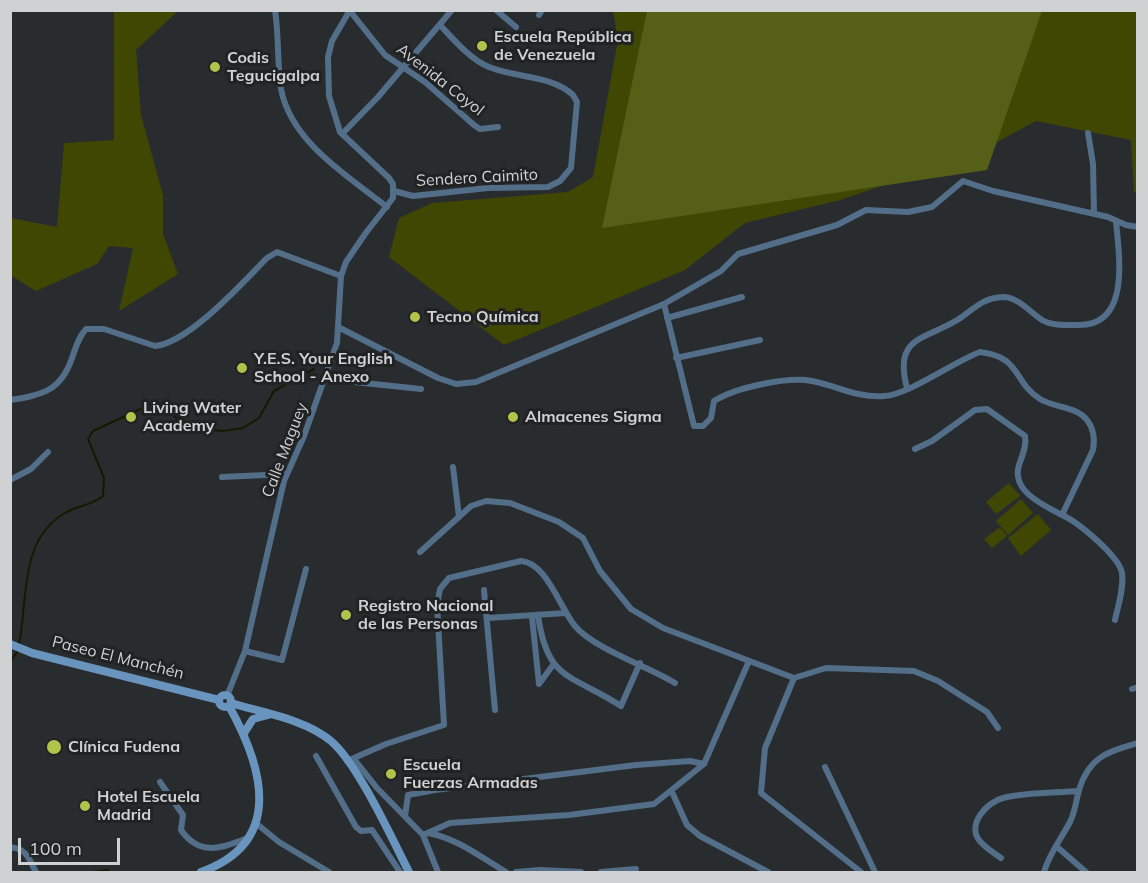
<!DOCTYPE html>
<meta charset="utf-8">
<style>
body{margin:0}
#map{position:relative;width:1148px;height:883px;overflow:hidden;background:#292c2e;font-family:Mulish,sans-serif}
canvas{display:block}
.frame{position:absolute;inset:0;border:12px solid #d0d1d3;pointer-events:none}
.scale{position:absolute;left:18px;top:838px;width:102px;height:27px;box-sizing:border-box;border:3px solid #d0d1d3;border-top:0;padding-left:8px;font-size:18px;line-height:21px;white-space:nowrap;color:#d0d1d3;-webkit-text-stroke:4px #202224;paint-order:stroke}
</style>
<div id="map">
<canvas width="1148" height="883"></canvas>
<div class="frame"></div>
<div class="scale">100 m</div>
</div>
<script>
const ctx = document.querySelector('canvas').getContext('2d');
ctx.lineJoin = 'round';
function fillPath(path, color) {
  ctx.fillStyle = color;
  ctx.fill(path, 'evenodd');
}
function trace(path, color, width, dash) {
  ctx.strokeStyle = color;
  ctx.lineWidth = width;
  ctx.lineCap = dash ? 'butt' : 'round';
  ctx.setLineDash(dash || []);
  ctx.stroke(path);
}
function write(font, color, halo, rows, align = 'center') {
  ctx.font = font + ' Mulish,sans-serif';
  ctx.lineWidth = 6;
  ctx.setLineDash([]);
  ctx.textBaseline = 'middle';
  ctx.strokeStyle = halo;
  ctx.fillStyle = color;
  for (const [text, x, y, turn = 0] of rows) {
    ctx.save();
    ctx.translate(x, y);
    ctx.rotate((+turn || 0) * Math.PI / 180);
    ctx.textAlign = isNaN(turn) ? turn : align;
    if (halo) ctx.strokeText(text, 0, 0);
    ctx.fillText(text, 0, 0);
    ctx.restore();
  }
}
const green = new Path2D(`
 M114,11H178L136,50L141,115L163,195V234L178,274L119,311L133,248L109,246L97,264L36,291L10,275L11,218L57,227L64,143L114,140Z
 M613,11H1137V191L1134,192L1131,140L1036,121L973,155L840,200L745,223L685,270L504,345L389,257L399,218L432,203L568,192L593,177L618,40Z
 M1009,483L1020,496L996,514L986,502Z
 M1021,499L1033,513L1008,535L996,521Z
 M1038,514L1051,530L1021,556L1008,538Z
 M1000,527L1007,536L992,548L984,539Z`);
const forest = new Path2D(`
 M647,11V10L1042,11L987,170L602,228Z`);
const stream = new Path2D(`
 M19,645C28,600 19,539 65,513C78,505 91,506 103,496L104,478L88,439L93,431L149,405L164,408L179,420L201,429L222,431L243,428L259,418L274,391L314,369
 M10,662L18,651
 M92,872L108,870`);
const street = new Path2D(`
 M275,10C279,36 277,63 281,89C291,142 348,176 387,207
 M496,10L516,27
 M350,11L385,55L425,82L474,125L480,129L498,127
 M539,15L542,10
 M1088,133L1093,164L1094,213
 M342,134L378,97L452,10
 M394,191L413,196L488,188L548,187L560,181L571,168L577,102L573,95C551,75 515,78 489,67C471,60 454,40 440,25
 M664,304L694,426H703L711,418L714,401C735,388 787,376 812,381C838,386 856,398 884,396C909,395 953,362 980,352C1022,357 1012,381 1040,399C1055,408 1076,406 1087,420C1094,429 1095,439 1093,450L1062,515C1043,505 1011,491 1019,465C1022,456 1027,446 1025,436L987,409L975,410L932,441L915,449
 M667,318L742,297
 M340,328L438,378L456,384L476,382L664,304L721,271L738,254L837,225L866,210L908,212L932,207L963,181L993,191L1108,217L1126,225L1138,227
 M676,358L760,340
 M326,379L421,389
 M907,388C893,336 925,340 959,319C974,309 982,298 1003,297C1018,297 1030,312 1042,320C1052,326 1067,325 1078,325C1131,326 1119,256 1116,221
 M10,400C42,395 61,391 72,358C76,347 78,338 86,329H104L155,346C189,343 243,282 267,258L277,252L341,276
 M453,467L459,517
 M222,477L287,474
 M10,480L31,469L48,452
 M1062,515C1078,522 1119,556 1122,573C1124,588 1118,606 1115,620
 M420,552L471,506L486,501L510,503L559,522L583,538L600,571L631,609L663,628L794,678L826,668L914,671L938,681L987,712L998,728
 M484,590L495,710
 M538,615C547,682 572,674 621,706L640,663
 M532,617L539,684L553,665
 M488,618L566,613
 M245,651L282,660L306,569
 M794,678L765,748L761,793L861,872
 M1132,689L1138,687
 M227,696L245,651L284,481L304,436L337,343L341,276L346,262L365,234L393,198V184L389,178L340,132L329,96L328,57L332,41L350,10
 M316,756L356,827L361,831L372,830L400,872
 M354,759L377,788L423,835L438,872
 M347,761L386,744L444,725L437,605L440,589L449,578L521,561C546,562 560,608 575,626C593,648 649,667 675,683
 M825,767L875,872
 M160,782L183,815L181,830C200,857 221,848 248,838
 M672,792L687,825L700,836L768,872
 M405,816L408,795L435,790L636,765L690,761L704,764
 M257,824L279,842L329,872
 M428,833C459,839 480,857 506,872
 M423,835L450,823L569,815L654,804L704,764L749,661
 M1056,846L1086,872
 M10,847C28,849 29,860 36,872
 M1001,858C994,853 984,847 979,840C967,824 987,802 1003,798C1027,792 1054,793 1079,791
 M516,872L540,870L581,872
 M601,872L636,869
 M1044,872C1049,854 1061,839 1070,822C1075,812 1076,801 1079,790C1089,757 1107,752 1138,743`);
const secondary = new Path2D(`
 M10,644L32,653L219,700
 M219 701a6 6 0 1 1 12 0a6 6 0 1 1-12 0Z
 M231,703C263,713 305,719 331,741C358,764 392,839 409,872
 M244,733L253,719L268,715
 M201,872C285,842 263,767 229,706`);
const markers = [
 [482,46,6,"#b2c34c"],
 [215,67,6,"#b2c34c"],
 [415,317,6,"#b2c34c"],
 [242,368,6,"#b2c34c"],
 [131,417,6,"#b2c34c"],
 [513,417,6,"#b2c34c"],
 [346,615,6,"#b2c34c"],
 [54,747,8,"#b2c34c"],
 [391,774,6,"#b2c34c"],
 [85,806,6,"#b2c34c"]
];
const poiNames = [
 ["Escuela República",494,37],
 ["de Venezuela",494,55],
 ["Codis",227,58],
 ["Tegucigalpa",227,76],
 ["Tecno Química",427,317],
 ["Y.E.S. Your English",254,359],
 ["School - Anexo",254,377],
 ["Living Water",143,408],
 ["Academy",143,426],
 ["Almacenes Sigma",525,417],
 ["Registro Nacional",358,606],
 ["de las Personas",358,624],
 ["Clínica Fudena",68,747],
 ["Escuela",403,765],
 ["Fuerzas Armadas",403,783],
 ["Hotel Escuela",97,797],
 ["Madrid",97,815]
];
const streetNames = [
 ["Avenida Coyol",440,80,38],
 ["Sendero Caimito",477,178,-3],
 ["Calle Maguey",285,450,-69],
 ["Paseo El Manchén",118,658,14]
];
fillPath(green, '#3f4703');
fillPath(forest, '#565f18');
trace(stream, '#161900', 2);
trace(street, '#536e89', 6);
trace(secondary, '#6894be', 8);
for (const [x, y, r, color] of markers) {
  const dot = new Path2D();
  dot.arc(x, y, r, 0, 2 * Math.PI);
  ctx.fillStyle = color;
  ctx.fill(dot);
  trace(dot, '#202224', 2);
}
write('bold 16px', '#d0d1d3', '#202224', poiNames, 'left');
write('16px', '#d0d1d3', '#202224', streetNames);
</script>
